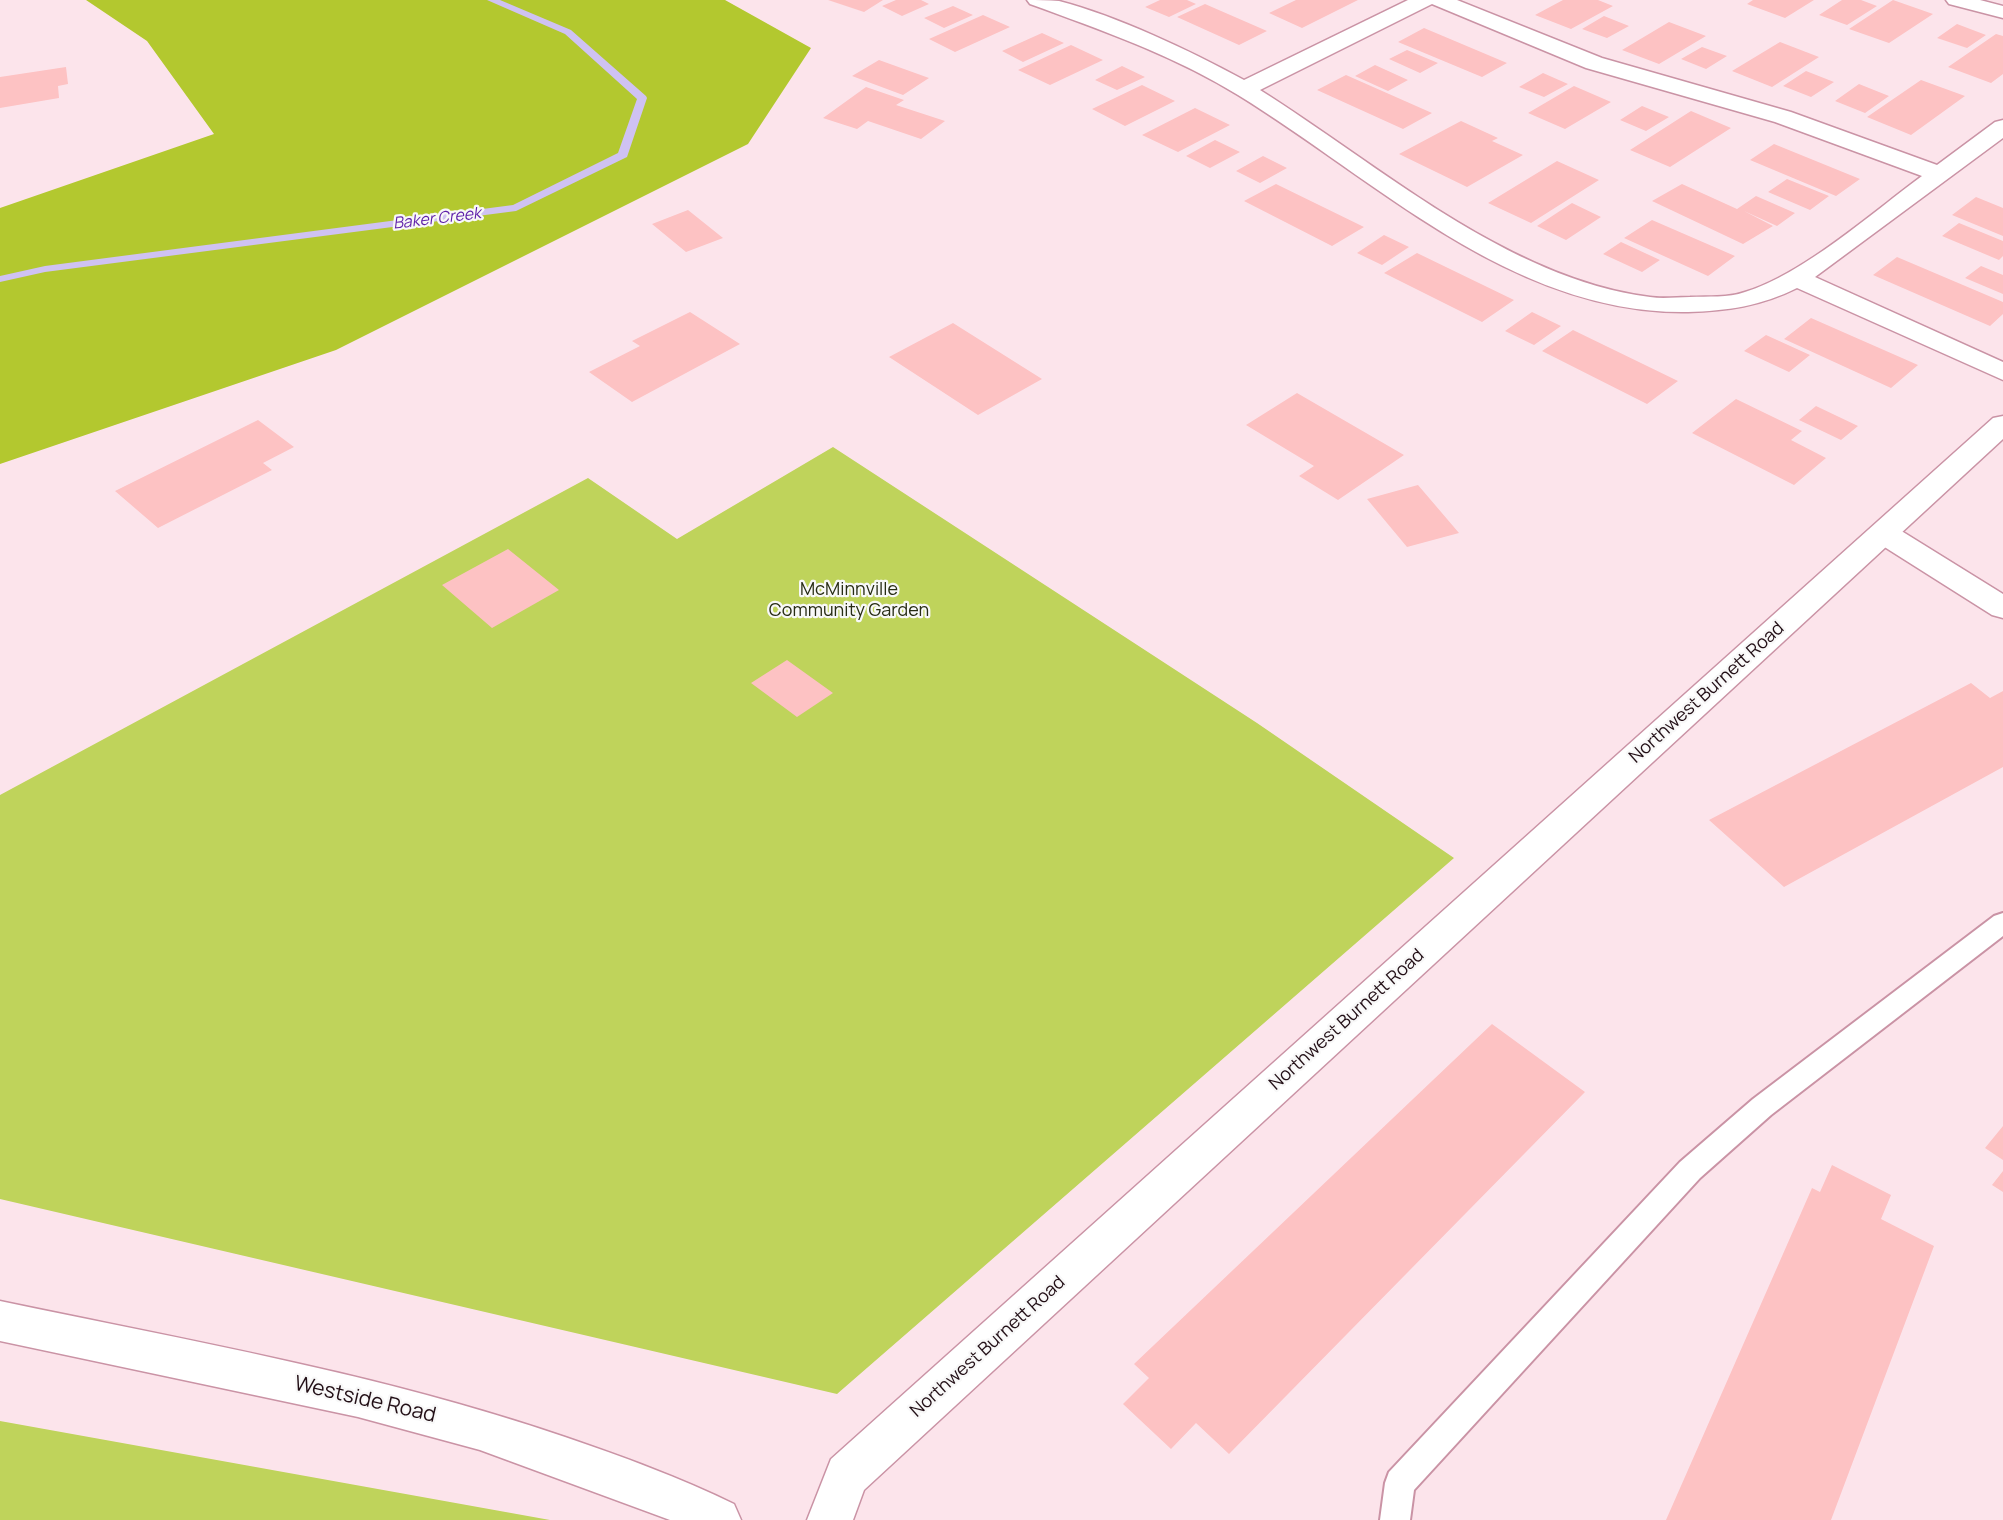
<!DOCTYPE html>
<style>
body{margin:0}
canvas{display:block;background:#fce4eb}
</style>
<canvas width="2003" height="1520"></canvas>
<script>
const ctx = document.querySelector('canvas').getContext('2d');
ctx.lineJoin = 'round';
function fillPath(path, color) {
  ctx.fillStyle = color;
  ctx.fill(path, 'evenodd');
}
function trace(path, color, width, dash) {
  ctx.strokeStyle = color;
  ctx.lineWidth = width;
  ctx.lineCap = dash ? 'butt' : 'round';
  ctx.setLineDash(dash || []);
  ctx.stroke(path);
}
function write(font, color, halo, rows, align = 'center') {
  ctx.font = font + ' Manrope,sans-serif';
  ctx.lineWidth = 4.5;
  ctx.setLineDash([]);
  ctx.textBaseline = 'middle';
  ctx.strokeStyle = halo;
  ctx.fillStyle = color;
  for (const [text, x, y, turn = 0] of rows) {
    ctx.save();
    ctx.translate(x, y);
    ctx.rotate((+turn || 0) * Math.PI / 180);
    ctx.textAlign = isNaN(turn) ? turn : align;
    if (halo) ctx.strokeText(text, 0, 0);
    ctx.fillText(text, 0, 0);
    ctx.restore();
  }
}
const green = new Path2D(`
 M833,447L1257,723L1454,858L837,1394L0,1199V795L588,478L677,539Z
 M0,1421L550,1520H0Z`);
const forest = new Path2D(`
 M86,0H725L811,48L748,144L336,350L0,464V208L214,134L147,41Z`);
const stream = new Path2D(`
 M487,0H500L571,30L646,96L647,98L627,157L516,211L45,272L0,282V276L45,266L513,205L618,153L637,99L565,34Z`);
const building = new Path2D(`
 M828,0H883L864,12Z
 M896,0H921L929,4L902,16L882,6Z
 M1160,0H1187L1196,4L1169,17L1145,7Z
 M1296,0H1358L1302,28L1269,13Z
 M1563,0H1598L1613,6L1571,29L1535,15Z
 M1753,0H1814L1785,18L1747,4Z
 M1842,0H1861L1877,6L1847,25L1819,15Z
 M1893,0L1933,14L1889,43L1849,29Z
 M1205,4L1267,31L1239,45L1177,17Z
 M953,6L973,15L944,28L924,18Z
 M983,15L1010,27L955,52L929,39Z
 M1604,16L1629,26L1607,38L1582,29Z
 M1669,22L1706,36L1659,64L1622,50Z
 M1957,24L1986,35L1967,48L1937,38Z
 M1424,28L1507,63L1482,77L1398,42Z
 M1042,33L1064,43L1023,62L1002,51Z
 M1996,34L2003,36V74L1991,83L1948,67Z
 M1780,42L1819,57L1772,87L1732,71Z
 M1071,45L1103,60L1050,85L1018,70Z
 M1702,47L1727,56L1706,69L1681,59Z
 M1407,50L1438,63L1420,73L1389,59Z
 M879,60L929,78L903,95L852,76Z
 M1375,65L1408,80L1388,91L1355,76Z
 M1122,66L1145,77L1117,90L1095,80Z
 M66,67L68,84L58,86L59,98L0,108V77Z
 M1806,71L1834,82L1811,97L1783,86Z
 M1543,73L1568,84L1544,97L1519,87Z
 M1346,75L1432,113L1403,129L1317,90Z
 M1921,80L1965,96L1911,135L1867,117Z
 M1859,84L1889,96L1865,113L1835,101Z
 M1142,85L1175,101L1125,126L1092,109Z
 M1574,86L1611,102L1565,129L1528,113Z
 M866,87L904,100L896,105L945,121L921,139L868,121L857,129L823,118Z
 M1642,106L1669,117L1646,131L1620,120Z
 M1195,108L1230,125L1178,152L1142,135Z
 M1691,111L1731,128L1670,167L1630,150Z
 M1461,121L1498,138L1492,141L1523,155L1467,187L1399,154Z
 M1215,140L1240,152L1210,168L1186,156Z
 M1774,144L1860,179L1836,196L1750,160Z
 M1263,156L1287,168L1260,183L1236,171Z
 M1557,161L1599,180L1531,223L1488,203Z
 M1787,179L1829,196L1810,210L1768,192Z
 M1276,184L1364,227L1332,246L1244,201Z
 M1682,184L1737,209L1756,196L1795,213L1777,226L1744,211L1773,226L1743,244L1652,201Z
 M1976,197L2003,208V236L1952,215Z
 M1572,203L1601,217L1566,240L1537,226Z
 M688,210L723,238L686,252L652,224Z
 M1652,220L1735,256L1708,276L1624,238Z
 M1959,223L2003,241V256L1999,260L1942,236Z
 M1384,235L1409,247L1382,265L1357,253Z
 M1621,242L1660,260L1642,272L1603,254Z
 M1417,253L1514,300L1482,322L1384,273Z
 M1897,257L2003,302V314L1990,326L1873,275Z
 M1981,266L2003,275V294L1965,278Z
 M690,312L740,344L632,402L589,372L640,346L632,341Z
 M1532,312L1561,326L1534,345L1505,331Z
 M1811,318L1918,365L1891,388L1784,339Z
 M953,323L1042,379L978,415L889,357Z
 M1573,330L1678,381L1647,404L1542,351Z
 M1766,335L1810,355L1789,372L1744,351Z
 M1297,393L1404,455L1338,500L1299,476L1314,466L1246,425Z
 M1736,399L1802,431L1791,440L1826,458L1794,485L1692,433Z
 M1816,406L1858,426L1841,440L1799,420Z
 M258,420L294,447L263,463L272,470L158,528L115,491Z
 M1418,485L1459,533L1407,547L1367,499Z
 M508,549L559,590L492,628L442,585Z
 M787,660L833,693L797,717L751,683Z
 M1971,683L1990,698L2003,691V767L1784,887L1709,820Z
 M1492,1024L1585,1092L1229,1454L1196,1423L1171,1449L1123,1404L1149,1378L1134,1364Z
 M2003,1126V1160L1985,1148Z
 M1832,1165L1891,1195L1881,1219L1934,1246L1831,1520H1666L1812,1188L1820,1192Z
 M2003,1171V1192L1992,1185Z`);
const lane = new Path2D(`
 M2003,913V936L1771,1115L1700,1178L1414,1490L1410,1520H1380L1385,1483L1389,1472L1680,1162L1753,1099L1994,916Z`);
const street = new Path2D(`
 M1027,0C1037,0 1049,0 1059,1C1117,16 1191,51 1244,80L1408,0H1457L1602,58L1791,112L1937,165L1995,122L2003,120V138L1815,277L2003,362V380L1797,288C1761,306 1727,311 1688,312C1513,315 1378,181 1238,95C1173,55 1101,30 1030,4ZM1432,4L1586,68L1775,122L1922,176C1873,212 1802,275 1745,292C1728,298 1708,296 1690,297C1677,297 1663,299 1650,297C1507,279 1378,164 1260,90Z
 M1946,0H1980L2003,6V18L1949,4Z
 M1885,524L1895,527L2003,594V618L1992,615L1875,541L1870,534L1875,527Z`);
const secondary = new Path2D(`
 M2003,416V439L864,1490L853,1520H807L831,1459L1993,418Z
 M0,1301C190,1341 381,1374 565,1437C623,1457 679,1477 734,1504L741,1520H670L480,1450L358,1417L0,1341Z`);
const farWaternames = [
 ["Baker Creek",437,219,-7]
];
const parkNames = [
 ["McMinnville",849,590],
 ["Community Garden",849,611]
];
const streetNames = [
 ["Northwest Burnett Road",1707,693,-42],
 ["Northwest Burnett Road",1347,1020,-42],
 ["Northwest Burnett Road",988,1347,-42]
];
const nearStreetnames = [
 ["Westside Road",365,1400,13]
];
fillPath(green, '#bfd35b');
fillPath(forest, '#b3c82f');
fillPath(stream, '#cfc2f2');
fillPath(building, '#fdc2c3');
trace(lane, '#ca93a5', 4);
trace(street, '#ca93a5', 3);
trace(secondary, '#ca93a5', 3);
fillPath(lane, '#fff');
fillPath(street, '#fff');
fillPath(secondary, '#fff');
write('italic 16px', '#5e1fa9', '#f8f8f8', farWaternames);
write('18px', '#272c14', '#f8f8f8', parkNames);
write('18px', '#220f16', '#f8f8f8', streetNames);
write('21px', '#220f16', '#f8f8f8', nearStreetnames);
</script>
